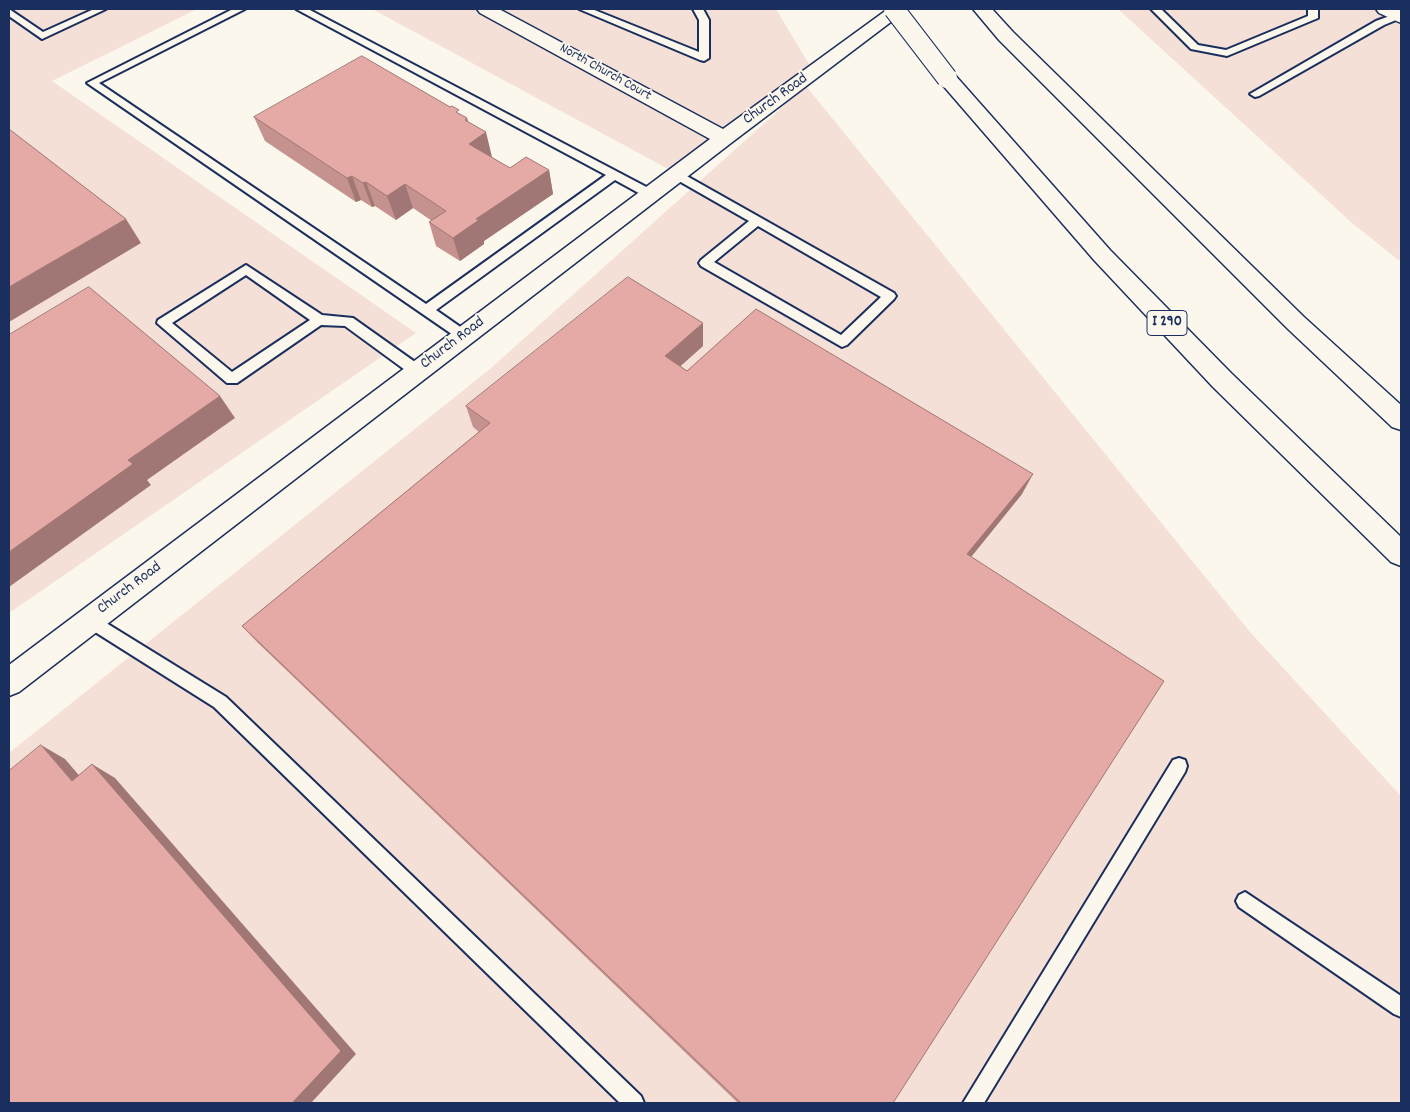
<!DOCTYPE html>
<style>
body{margin:0}
#map{position:relative;width:1410px;height:1112px;overflow:hidden;background:#fbf7ec;font-family:Dekko,sans-serif}
canvas{display:block}
.frame{position:absolute;inset:0;border:10px solid #1b2f5e;pointer-events:none}
</style>
<div id="map">
<canvas width="1410" height="1112"></canvas>
<div class="frame"></div>
</div>
<script>
const ctx = document.querySelector('canvas').getContext('2d');
ctx.lineJoin = 'round';
function fillPath(path, color) {
  ctx.fillStyle = color;
  ctx.fill(path, 'evenodd');
}
function trace(path, color, width, dash) {
  ctx.strokeStyle = color;
  ctx.lineWidth = width;
  ctx.lineCap = dash ? 'butt' : 'round';
  ctx.setLineDash(dash || []);
  ctx.stroke(path);
}
function write(font, color, halo, rows, align = 'center') {
  ctx.font = font + ' Dekko,sans-serif';
  ctx.lineWidth = 4;
  ctx.setLineDash([]);
  ctx.textBaseline = 'middle';
  ctx.strokeStyle = halo;
  ctx.fillStyle = color;
  for (const [text, x, y, turn = 0] of rows) {
    ctx.save();
    ctx.translate(x, y);
    ctx.rotate((+turn || 0) * Math.PI / 180);
    ctx.textAlign = isNaN(turn) ? turn : align;
    if (halo) ctx.strokeText(text, 0, 0);
    ctx.fillText(text, 0, 0);
    ctx.restore();
  }
}
const built = new Path2D(`
 M9,9H197L52,81L416,333L9,613Z
 M372,9H776L810,66L672,171Z
 M1118,9H1401V262L1352,223Z
 M806,86L1250,632L1401,796V1103H9V753L490,369Z`);
const lane = new Path2D(`
 M9,9L43,32L94,9H106L42,39L9,16Z
 M233,9H245L99,83L426,304L606,175L296,9H308L654,191L656,194L650,198L646,197L615,180L436,310L469,333L470,336L469,339H459L87,83Z
 M579,9H592L699,52V20L693,9H703L709,20V58L704,61L700,60Z
 M1151,9H1161L1198,45L1226,50L1308,16V9H1318V18L1227,56L1191,49Z
 M1398,13L1401,14V18L1384,25L1259,96L1255,97L1250,94L1376,21Z
 M676,170L894,293L896,296L894,299L847,345L842,347L701,266L699,263L701,260L749,221L672,177L670,174L672,171ZM758,226L881,297L841,335L714,262Z
 M246,265L322,315L353,318L422,367L424,371L422,375H412L345,326L321,325L237,383H227L157,323L158,320ZM246,275L310,320L232,372L172,323Z
 M90,613L226,697L641,1096L644,1103H620L214,707L84,625L82,620L84,615Z
 M1179,758L1185,760L1187,766L1185,772L984,1103H963L1173,760Z
 M1245,892L1401,996V1017L1394,1014L1239,907L1236,901L1239,895Z`);
const street = new Path2D(`
 M477,9H499L723,129L888,9H908L731,143L19,692L9,696V665L710,139L480,13Z
 M1376,9H1398L1401,11V23L1379,13Z`);
const highway = new Path2D(`
 M973,9H992L1013,32L1304,317L1401,405V430L1392,427L1288,329L999,40Z
 M947,72L954,74L1110,250L1231,373L1401,537V566L1391,562L1213,387L1094,260L940,82L937,78L940,74Z`);
const highwayBridge = new Path2D(`
 M894,9L947,78`);
const wall = new Path2D(`
 M460,114L467,118L468,122L491,157L510,168L549,170L553,194L484,241V244L460,261L436,246L429,222L432,221L413,208L396,220L375,206L372,207L361,200L356,202L265,141L254,117Z
 M703,346L680,366L687,371L1022,494L971,557L893,1103H738L258,643L242,626L479,432L473,427L466,406Z`);
const shadedWall = new Path2D(`
 M467,118L473,141L486,132L492,157L475,168L469,144L465,120Z
 M549,170L553,194L484,241V244L460,261L453,238L476,219Z
 M352,176L361,200L356,202L347,178Z
 M366,182L375,206L372,207L363,183Z
 M405,184L413,208L396,220L387,196Z
 M126,219L141,243L9,322V287Z
 M703,323V346L666,379L665,356Z
 M220,396L235,418L147,480L151,485L9,587V552L128,460Z
 M1033,474L1022,494L958,573L967,554Z
 M41,745L65,759L95,794L72,781Z
 M92,764L115,778L356,1054L311,1103H292Z`);
const building = new Path2D(`
 M362,56L450,107L452,106L459,110L456,112L467,118L465,120L486,132L469,144L510,168L526,157L549,170L476,219L479,220L453,238L429,222L446,211L405,184L387,196L366,182L363,183L352,176L347,178L254,117Z
 M9,129L126,219L9,287Z
 M628,277L703,323L665,356L687,371L756,309L1033,474L967,554L1164,681L893,1103H741L242,626L490,423L466,406Z
 M89,287L220,396L128,460L133,464L9,552V335Z
 M41,745L72,781L92,764L341,1051L292,1103H9V771Z`);
const farStreetnames = [
 ["North Church Court",605,73,29]
];
const shields = [
 [1167,323,40]
];
const shieldNames = [
 ["I 290",1167,323]
];
const streetNames = [
 ["Church Road",776,100,-36],
 ["Church Road",453,344,-37],
 ["Church Road",130,589,-37]
];
fillPath(built, '#f4e0d7');
trace(lane, '#1b2f5e', 4);
trace(street, '#1b2f5e', 3);
trace(highway, '#1b2f5e', 3);
fillPath(lane, '#fbf7ec');
fillPath(street, '#fbf7ec');
fillPath(highway, '#fbf7ec');
trace(highwayBridge, '#1b2f5e', 22, []);
trace(highwayBridge, '#fbf7ec', 20);
fillPath(wall, '#c5928f');
fillPath(shadedWall, '#a07774');
fillPath(building, '#e5aaa6');
trace(building, '#a07774', 1);
write('14px', '#1b2f5e', '#fbf7ec', farStreetnames);
for (const [x, y, w] of shields) {
  const box = new Path2D();
  box.roundRect(x - w / 2, y - 12.5, w, 25, 4);
  ctx.fillStyle = '#fbf7ec';
  ctx.fill(box);
  trace(box, '#1b2f5e', 1);
}
write('bold 15px', '#1b2f5e', null, shieldNames);
write('16px', '#1b2f5e', '#fbf7ec', streetNames);
</script>
